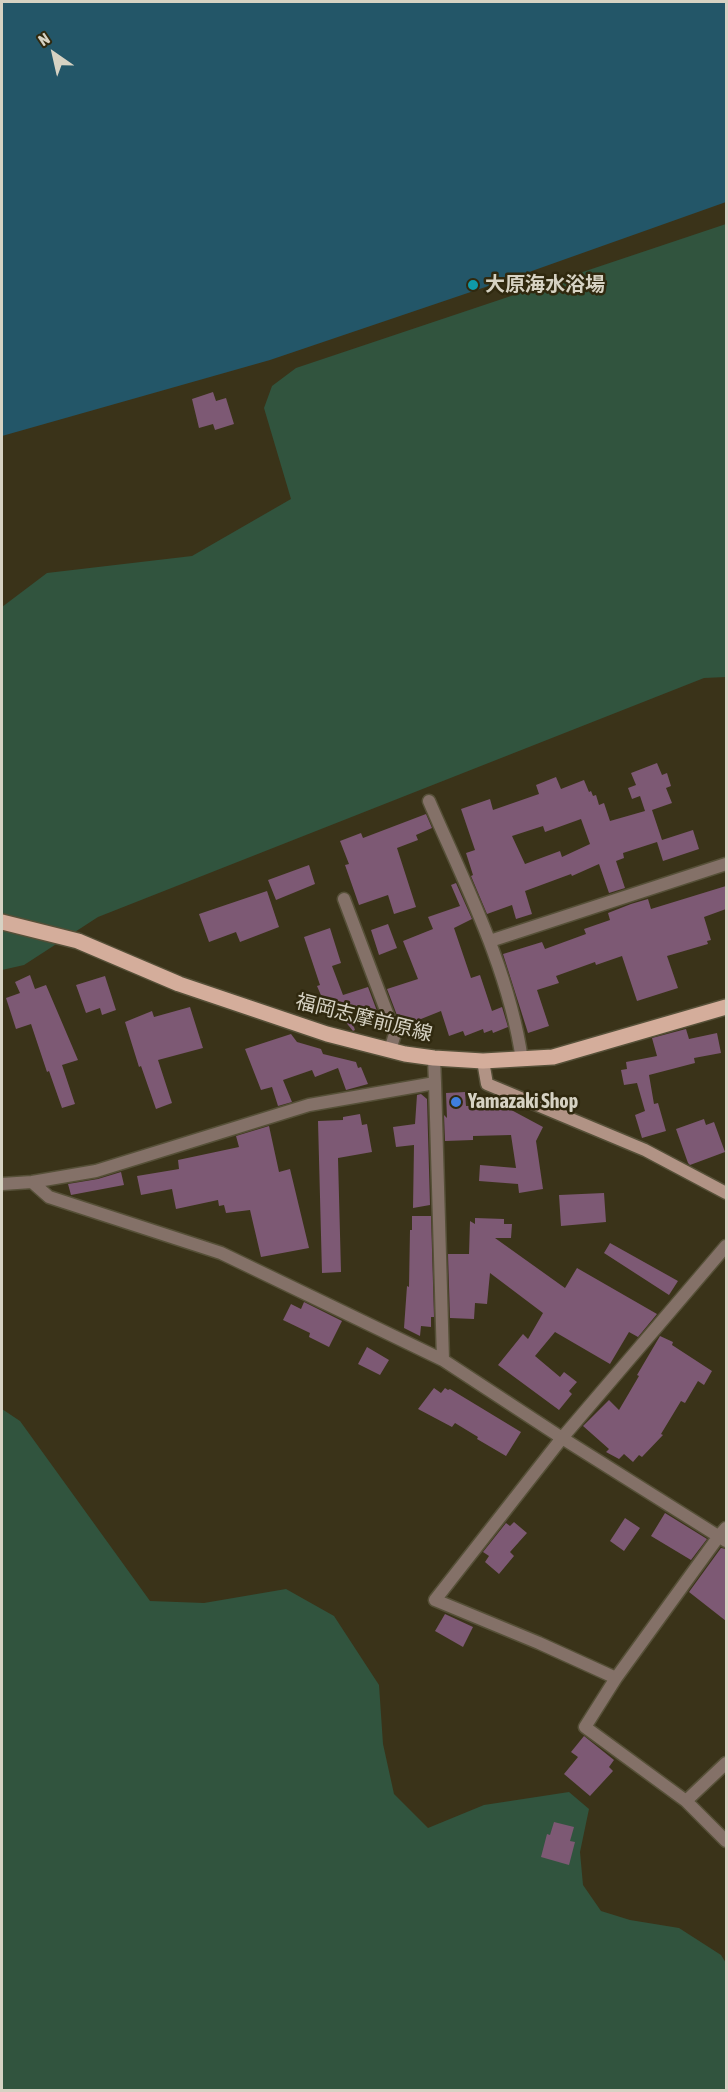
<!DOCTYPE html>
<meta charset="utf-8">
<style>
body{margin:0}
#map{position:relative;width:728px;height:2092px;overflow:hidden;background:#3a3319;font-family:"Asap Condensed",sans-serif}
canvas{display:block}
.frame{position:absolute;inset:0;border:3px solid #d6d2c3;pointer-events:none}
.north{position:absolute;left:24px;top:24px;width:60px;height:60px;-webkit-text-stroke:4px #30290f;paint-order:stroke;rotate:326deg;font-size:16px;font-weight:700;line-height:24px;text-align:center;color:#d6d2c3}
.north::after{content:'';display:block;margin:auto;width:21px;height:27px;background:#d6d2c3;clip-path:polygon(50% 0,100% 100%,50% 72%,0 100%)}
</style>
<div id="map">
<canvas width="728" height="2092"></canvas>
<div class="frame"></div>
<div class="north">N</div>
</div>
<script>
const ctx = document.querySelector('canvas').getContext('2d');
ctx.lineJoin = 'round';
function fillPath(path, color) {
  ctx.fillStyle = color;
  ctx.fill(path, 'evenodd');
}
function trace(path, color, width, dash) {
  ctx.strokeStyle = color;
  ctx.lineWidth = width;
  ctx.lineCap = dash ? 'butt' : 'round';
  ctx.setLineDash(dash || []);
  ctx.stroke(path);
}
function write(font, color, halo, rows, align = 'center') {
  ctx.font = font + ' "Asap Condensed","Noto Sans JP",sans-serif';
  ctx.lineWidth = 5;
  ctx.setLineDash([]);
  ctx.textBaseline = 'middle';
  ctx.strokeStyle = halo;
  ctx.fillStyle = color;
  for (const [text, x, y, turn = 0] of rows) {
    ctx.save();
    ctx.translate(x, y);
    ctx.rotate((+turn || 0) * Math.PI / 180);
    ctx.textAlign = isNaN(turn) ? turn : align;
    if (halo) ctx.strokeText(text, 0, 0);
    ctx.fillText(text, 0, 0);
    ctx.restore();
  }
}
const green = new Path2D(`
 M726,224V677L704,678L98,917L24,965L2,970V607L47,573L192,556L291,499L264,408L272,386L296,368Z
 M2,1409L20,1421L150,1601L204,1603L286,1589L334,1616L379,1685L383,1744L394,1794L428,1828L484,1805L569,1792L589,1809L580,1852L583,1885L601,1911L630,1920L679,1928L721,1955L726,1963V2090H2Z`);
const water = new Path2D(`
 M2,2H726V202L515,277L270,360L2,436Z`);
const building = new Path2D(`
 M213,392L216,401L226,398L234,424L215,430L213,424L199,428L192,399Z
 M657,763L662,775L667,773L671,786L666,788L672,803L652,810L662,840L693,830L699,849L663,861L657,842L623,853L624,858L616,861L625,888L609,893L599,864L572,876L571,874L525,891L532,914L516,919L512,905L487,914L471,876L473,875L466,853L475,850L461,809L490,799L493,810L539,794L536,785L556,777L561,789L584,780L589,792L591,791L593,796L596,795L599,805L604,803L610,821L645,811L640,796L632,799L628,788L636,785L631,773ZM581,819L590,844L562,857L560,851L525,864L512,836L543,826L545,832Z
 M426,814L432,828L416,835L418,840L397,848L416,907L394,914L388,895L359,905L345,865L349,864L340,841L361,833L363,838Z
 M309,865L315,884L276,900L268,880Z
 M456,883L472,919L454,928L471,978L480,975L492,1011L502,1007L508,1027L493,1033L492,1030L484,1033L483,1029L465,1036L463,1031L449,1036L441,1011L421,1019L416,1035L403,1031L387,989L418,979L403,941L433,929L428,917L460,906L451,885Z
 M726,886V909L704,917L711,940L707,941L708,944L667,956L678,988L637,1001L622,956L596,965L595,962L556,976L559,983L537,990L549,1026L528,1033L503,954L542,942L545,949L586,934L584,929L610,920L608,913L631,904L648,899L651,909Z
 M267,891L279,927L240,942L236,932L209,942L199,914Z
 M388,924L397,948L379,955L371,930Z
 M330,928L341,963L332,966L343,995L368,987L383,1027L373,1024L364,1007L356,1010L355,1009L348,1011L355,1030L353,1031L327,999L323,1000L317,986L320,985L304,937Z
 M30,975L35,989L46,985L78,1060L62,1065L75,1104L62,1108L49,1071L47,1072L31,1024L16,1029L6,998L20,993L15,982Z
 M105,976L116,1010L102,1015L100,1008L86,1013L76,985Z
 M190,1007L203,1048L158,1060L172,1103L156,1109L141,1066L139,1067L125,1022L152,1011L154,1017Z
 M686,1029L689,1039L717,1033L721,1053L694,1058L695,1063L649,1075L654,1104L658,1103L666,1131L642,1138L635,1115L645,1111L637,1083L624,1085L621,1070L627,1069L626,1062L657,1056L652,1038Z
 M291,1034L297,1042L321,1049L323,1054L356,1062L358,1068L361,1067L368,1084L346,1090L338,1068L315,1077L312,1070L283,1080L292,1102L278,1106L272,1087L261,1090L245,1049Z
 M465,1092L466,1106L502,1105L543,1127L536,1141L543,1189L519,1193L518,1184L479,1181L480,1165L516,1168L511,1135L473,1136V1140L445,1141L444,1115L447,1118L446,1093Z
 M421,1094L427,1099L430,1205L413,1208L414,1145L396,1147L393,1127L415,1124L417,1095Z
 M360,1114L362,1125L367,1124L372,1152L338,1158L341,1272L322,1273L318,1121L343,1120V1117Z
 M704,1119L706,1125L714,1122L725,1152L690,1165L688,1163L676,1129Z
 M269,1126L279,1172L290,1169L309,1248L261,1257L250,1210L226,1213L224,1205L219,1206L218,1200L176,1209L172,1189L141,1195L137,1176L179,1169L178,1160L239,1147L236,1136Z
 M121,1172L124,1185L71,1195L68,1184L98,1179Z
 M604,1193L606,1222L561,1226L559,1195Z
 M412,1216H431L434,1317H431V1327L421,1326L420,1336L404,1328L407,1286L409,1287L410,1230H412Z
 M475,1218L504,1219V1224H512L511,1238H495L565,1288L577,1268L657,1314L638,1337L629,1332L610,1364L555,1332L535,1356L560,1377L564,1372L577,1382L569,1391L572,1394L559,1410L498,1365L523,1334L528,1339L543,1313L490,1273L487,1304L475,1303L474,1319L450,1318L448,1254H469L470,1221L475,1224Z
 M610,1243L678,1281L669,1295L604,1253Z
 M304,1302L342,1321L329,1347L309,1337L310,1333L283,1320L291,1304L301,1309Z
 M660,1336L673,1342L672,1345L712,1371L704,1385L698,1381L685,1403L681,1401L661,1434L663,1435L642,1457L639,1455L633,1462L624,1454L619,1459L606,1452L609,1449L583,1426L609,1400L619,1410L639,1376L637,1375Z
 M367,1347L389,1360L380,1375L358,1364Z
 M434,1388L441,1393L445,1388L448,1390L450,1389L521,1432L506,1456L477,1439L478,1437L455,1423L452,1427L418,1409Z
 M665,1513L707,1539L691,1560L651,1536Z
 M625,1518L640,1528L624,1551L610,1541Z
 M514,1522L527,1533L510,1552L514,1556L499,1574L485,1562L489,1556L483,1552L506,1523L510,1526Z
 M721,1548L726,1549V1621L689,1592Z
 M445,1614L473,1627L463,1647L435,1631Z
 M584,1736L614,1760L609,1767L613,1771L590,1796L564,1774L578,1757L571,1752Z
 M554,1822L574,1827L570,1841L575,1842L569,1865L541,1857L547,1834L550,1835Z`);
const street = new Path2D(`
 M429,801C465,884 509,969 522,1060
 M344,899L395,1034L390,1050
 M490,941L726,864
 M435,1083L443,1360
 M32,1182L49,1197L221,1253L443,1360L562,1438L726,1541
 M2,1184L32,1182L96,1171L309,1105L435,1083L434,1058
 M726,1246L562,1438L435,1600L539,1643L616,1678L585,1727L686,1801L726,1841
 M616,1678L719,1536L726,1528
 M686,1801L726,1763`);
const secondary = new Path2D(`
 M483,1061L487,1084L645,1150L726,1193`);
const primary = new Path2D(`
 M2,922L78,941L179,984L327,1034L405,1054L434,1058L483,1061L553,1057L726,1007`);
const markers = [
 [473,285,6,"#0f9aa8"],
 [456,1102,6,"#3f7fe0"]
];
const poiNames = [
 ["大原海水浴場",485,285],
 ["Yamazaki Shop",468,1102]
];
const streetNames = [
 ["福岡志摩前原線",364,1018,14]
];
fillPath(green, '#31543e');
fillPath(water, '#235668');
fillPath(building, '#7d5974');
trace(street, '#565038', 15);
trace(secondary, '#565038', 15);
trace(primary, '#565038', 18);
trace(street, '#847168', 12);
trace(secondary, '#b19385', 12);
trace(primary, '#d4ad9b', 15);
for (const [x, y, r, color] of markers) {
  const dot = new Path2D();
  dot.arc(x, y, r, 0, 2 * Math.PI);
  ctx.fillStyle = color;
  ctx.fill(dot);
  trace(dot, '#30290f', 2);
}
write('bold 20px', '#d6d2c3', '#30290f', poiNames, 'left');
write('20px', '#d6d2c3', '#30290f', streetNames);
</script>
